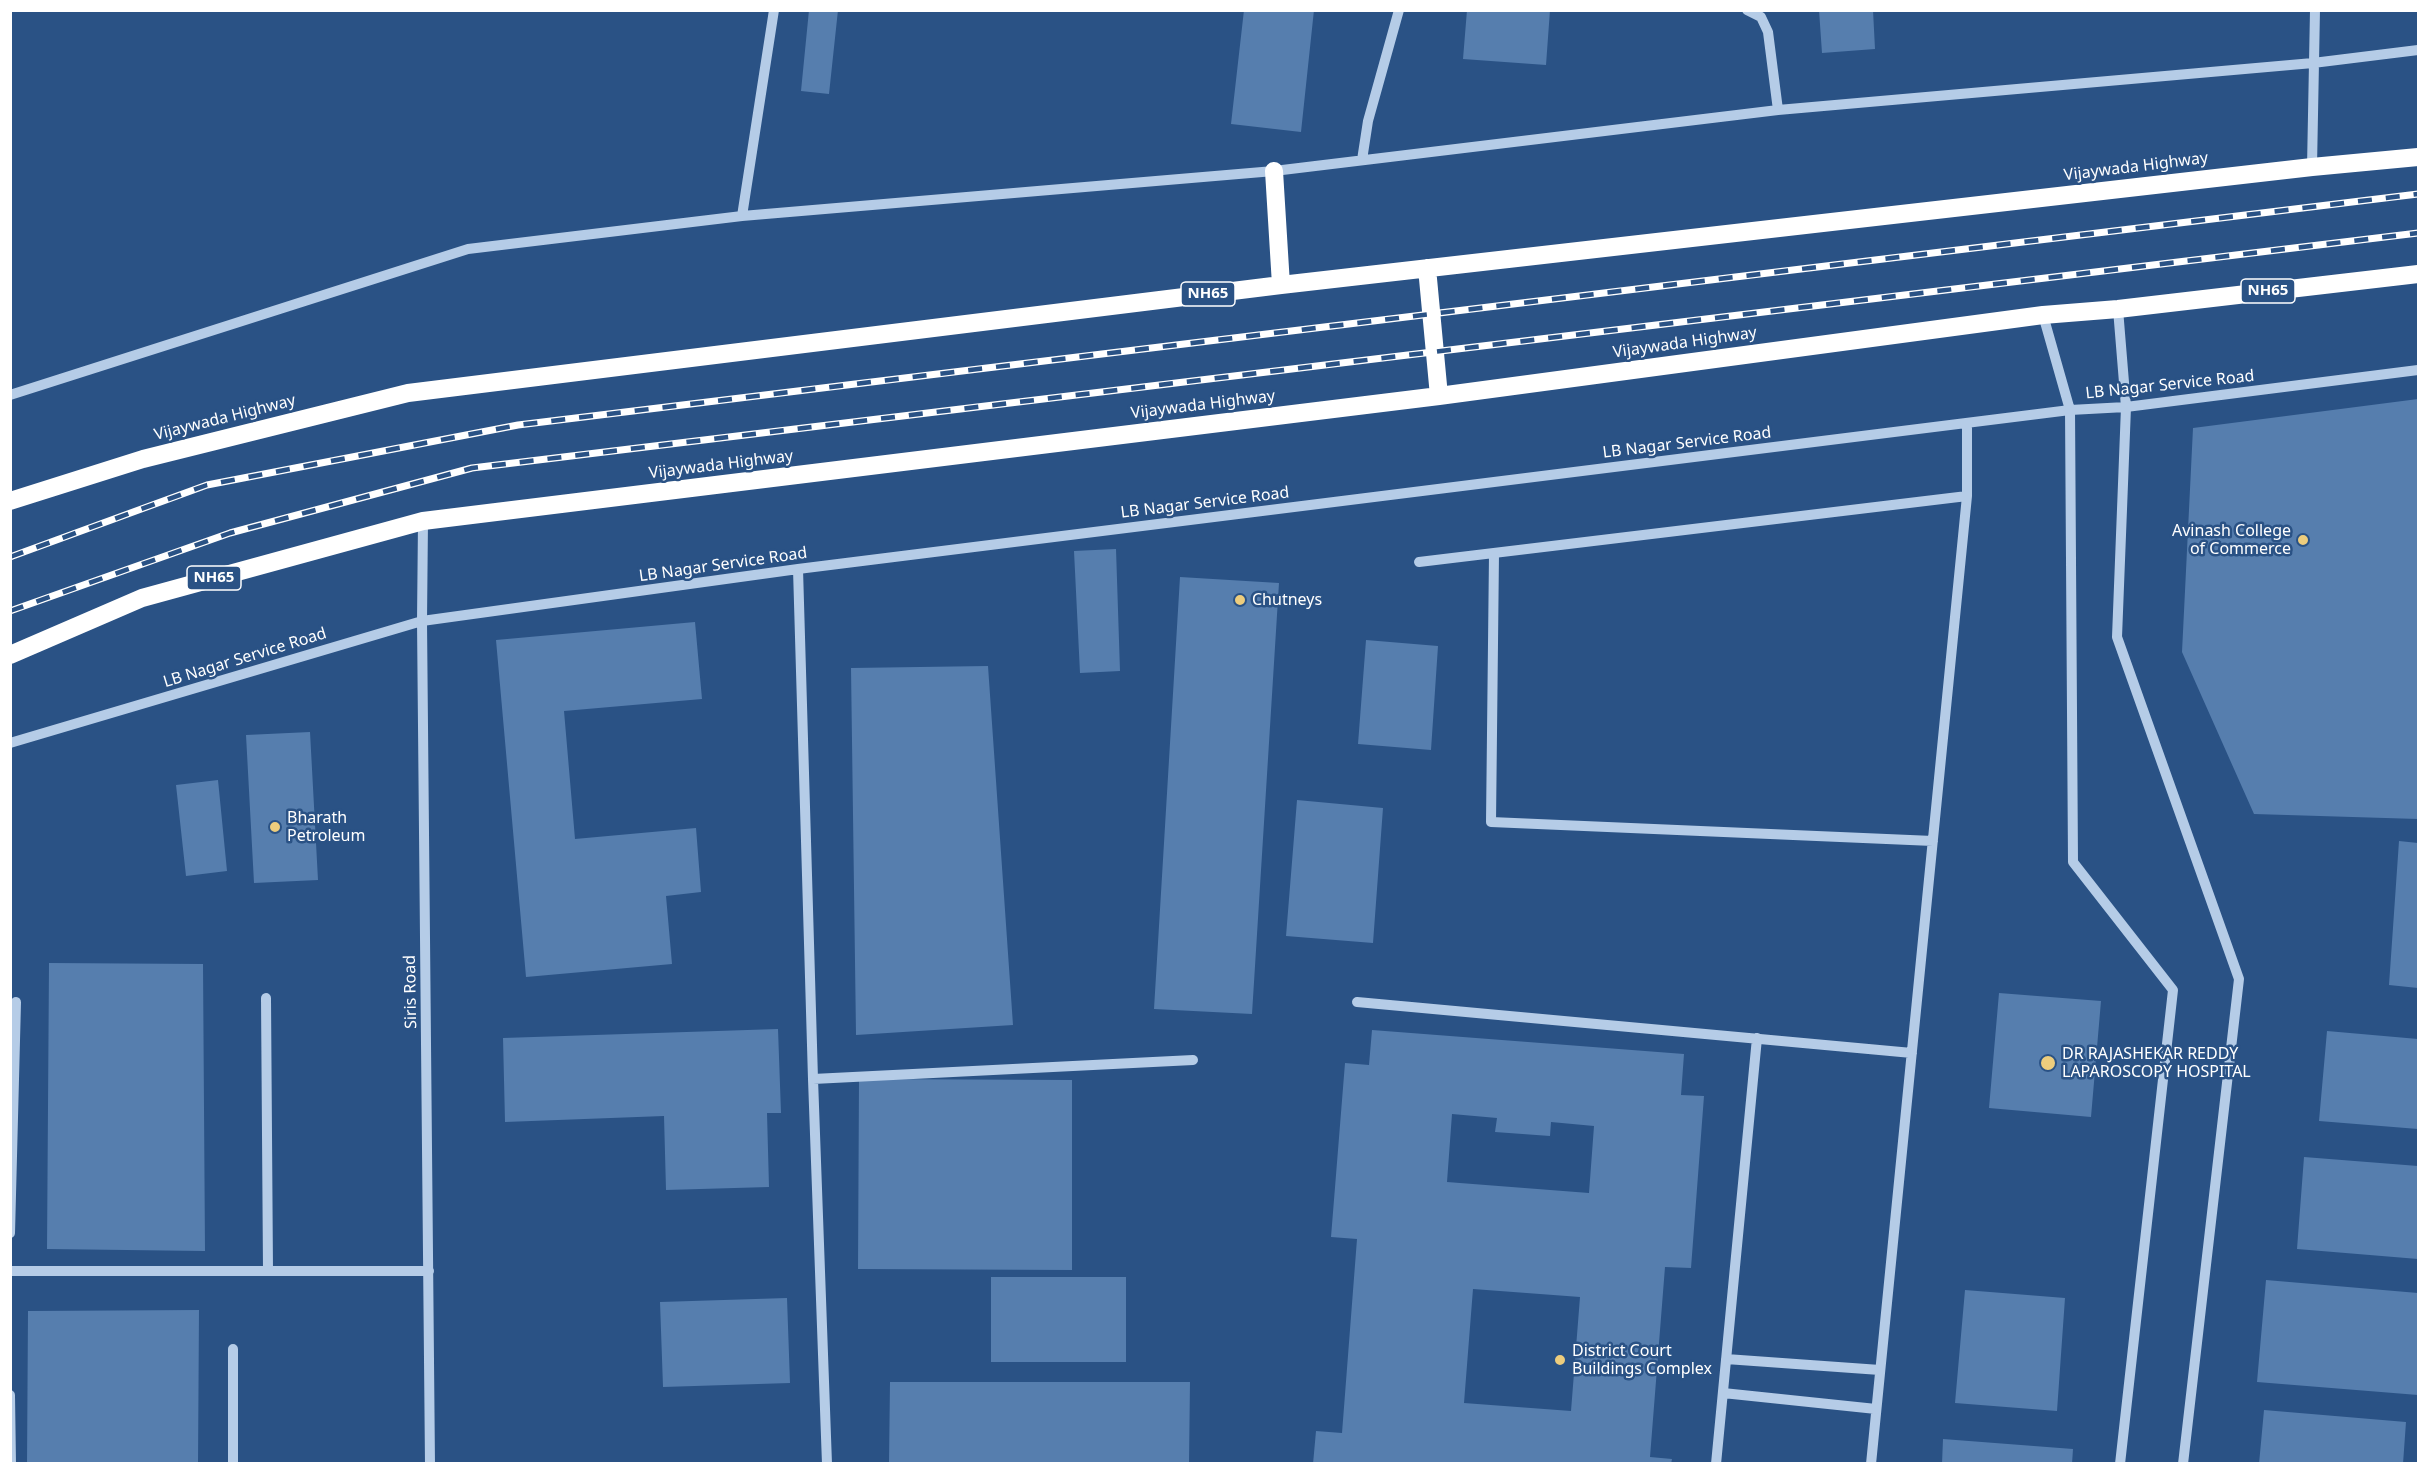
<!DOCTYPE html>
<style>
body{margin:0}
#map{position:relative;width:2429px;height:1474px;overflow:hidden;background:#2a5285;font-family:"Noto Sans",sans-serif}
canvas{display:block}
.frame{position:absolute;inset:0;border:12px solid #fff;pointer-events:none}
</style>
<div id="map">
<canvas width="2429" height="1474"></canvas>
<div class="frame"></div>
</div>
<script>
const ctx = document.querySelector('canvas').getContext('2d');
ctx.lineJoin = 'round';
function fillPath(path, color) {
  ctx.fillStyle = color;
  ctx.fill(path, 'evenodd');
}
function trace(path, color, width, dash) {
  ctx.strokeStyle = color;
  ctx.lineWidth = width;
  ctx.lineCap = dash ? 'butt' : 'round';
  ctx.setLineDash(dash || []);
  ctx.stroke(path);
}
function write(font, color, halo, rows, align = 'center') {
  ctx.font = font + ' "Noto Sans",sans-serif';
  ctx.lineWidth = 5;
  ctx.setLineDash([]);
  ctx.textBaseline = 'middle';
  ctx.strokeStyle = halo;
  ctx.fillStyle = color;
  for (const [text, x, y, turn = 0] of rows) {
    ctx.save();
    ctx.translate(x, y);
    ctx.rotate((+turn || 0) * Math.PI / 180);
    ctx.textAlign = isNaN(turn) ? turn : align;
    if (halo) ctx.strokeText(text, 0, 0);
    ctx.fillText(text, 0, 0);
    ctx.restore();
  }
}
const building = new Path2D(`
 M809,10H838L829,94L801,91Z
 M1244,10H1314L1301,132L1231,124Z
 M1467,10H1550L1546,65L1463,59Z
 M1819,10H1873L1875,49L1822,53Z
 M2418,399V819L2254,814L2182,652L2193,428Z
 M1116,549L1120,671L1080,673L1074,551Z
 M1180,577L1279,583L1252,1014L1154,1009Z
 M695,622L702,699L564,711L575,839L696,828L701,892L666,896L672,964L526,977L496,640Z
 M1366,640L1438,646L1431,750L1358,744Z
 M988,666L1013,1025L856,1035L851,668Z
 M310,732L318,880L254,883L246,735Z
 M218,780L227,871L186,876L176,785Z
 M1297,800L1383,808L1373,943L1286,936Z
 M2399,841L2418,843V988L2389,985Z
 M49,963L203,964L205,1251L47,1249Z
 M1999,993L2101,1001L2091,1117L1989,1108Z
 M778,1029L781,1113H767L769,1187L666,1190L664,1116L505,1122L503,1038Z
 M1372,1030L1684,1054L1681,1095L1704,1096L1691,1268L1665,1267L1650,1457L1672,1459L1671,1464H1313L1316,1431L1342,1433L1357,1239L1331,1237L1345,1063L1369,1065ZM1452,1114L1497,1118L1495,1132L1550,1136L1551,1122L1594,1126L1589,1193L1447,1182ZM1473,1289L1580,1297L1571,1411L1464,1403Z
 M2327,1031L2418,1039V1129L2319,1121Z
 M859,1079L1072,1080V1270L858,1269Z
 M2304,1157L2418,1166V1259L2297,1249Z
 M991,1277H1126V1362H991Z
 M2266,1280L2418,1293V1395L2257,1382Z
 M1965,1290L2065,1298L2057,1411L1955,1403Z
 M787,1298L790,1383L663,1387L660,1302Z
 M199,1310L198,1464H27L28,1311Z
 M890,1382H1190L1189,1464H889Z
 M2264,1410L2406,1422L2403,1464H2259Z
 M1943,1439L2073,1449L2072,1464H1942Z`);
const minor = new Path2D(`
 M1747,10L1761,17L1768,32L1778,110
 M1362,160L1368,121L1399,10
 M2312,167L2315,10
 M742,216L774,10
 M2118,309L2126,407L2117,637L2239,979L2183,1464
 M2043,315L2070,410L2073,862L2173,990L2120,1464
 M10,395L468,249L742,216L1274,171L1778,110L2313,63L2418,50
 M1967,423V496
 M423,521L422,621L430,1464
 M1494,554L1491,822L1933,841
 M1419,562L1967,496L1871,1464
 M798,569L813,1079L827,1464
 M10,743L422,621L798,569L2070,410L2126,407L2418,370
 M266,998L268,1271
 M1357,1002L1912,1053
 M813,1079L1193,1060
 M10,1233L16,1002
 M10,1271H429
 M1726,1359L1880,1370
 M1723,1393L1876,1409
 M10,1395L11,1464
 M233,1464V1349
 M1716,1464L1757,1038`);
const highway = new Path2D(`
 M1274,171L1281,285
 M1427,268L1439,396
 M10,501L143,459L408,393L1281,285L2312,167L2418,157
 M10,655L142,598L423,521L1439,396L2043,315L2118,309L2418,274`);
const rail = new Path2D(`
 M10,557L207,485L518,425L2418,194
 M10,611L230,533L472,468L2418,233`);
const markers = [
 [2303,540,6,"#edcd7d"],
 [1240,600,6,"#edcd7d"],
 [275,827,6,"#edcd7d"],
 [2048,1063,8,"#edcd7d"],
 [1560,1360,6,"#edcd7d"]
];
const shields = [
 [2268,291,54],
 [1208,294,54],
 [214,578,54]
];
const shieldNames = [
 ["NH65",2268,291],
 ["NH65",1208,294],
 ["NH65",214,578]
];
const streetNames = [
 ["Vijaywada Highway",2136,167,-7],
 ["Vijaywada Highway",1685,343,-8],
 ["LB Nagar Service Road",2170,385,-6],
 ["Vijaywada Highway",1203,405,-7],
 ["Vijaywada Highway",225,418,-14],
 ["LB Nagar Service Road",1687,443,-7],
 ["Vijaywada Highway",721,465,-7],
 ["LB Nagar Service Road",1205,503,-7],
 ["LB Nagar Service Road",723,565,-8],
 ["LB Nagar Service Road",245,658,-17],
 ["Siris Road",411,992,-91]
];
const poiNames = [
 ["Avinash College",2291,531,"right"],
 ["of Commerce",2291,549,"right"],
 ["Chutneys",1252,600],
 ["Bharath",287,818],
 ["Petroleum",287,836],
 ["DR RAJASHEKAR REDDY",2062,1054],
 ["LAPAROSCOPY HOSPITAL",2062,1072],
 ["District Court",1572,1351],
 ["Buildings Complex",1572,1369]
];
fillPath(building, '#567eae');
trace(minor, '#b5cce7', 10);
trace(highway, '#fff', 18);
trace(rail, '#fff', 7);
trace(rail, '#2a5285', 4.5, [14]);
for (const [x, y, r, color] of markers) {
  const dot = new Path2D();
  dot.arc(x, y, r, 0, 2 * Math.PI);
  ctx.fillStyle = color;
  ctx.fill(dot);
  trace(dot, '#2a5285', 2);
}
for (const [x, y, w] of shields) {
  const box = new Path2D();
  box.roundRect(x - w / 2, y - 12, w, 24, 4.5);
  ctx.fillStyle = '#2a5285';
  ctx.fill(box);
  trace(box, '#fff', 1.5);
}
write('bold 15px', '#fff', null, shieldNames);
write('16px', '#fff', '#2a5285', streetNames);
write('16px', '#fff', '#2a5285', poiNames, 'left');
</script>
